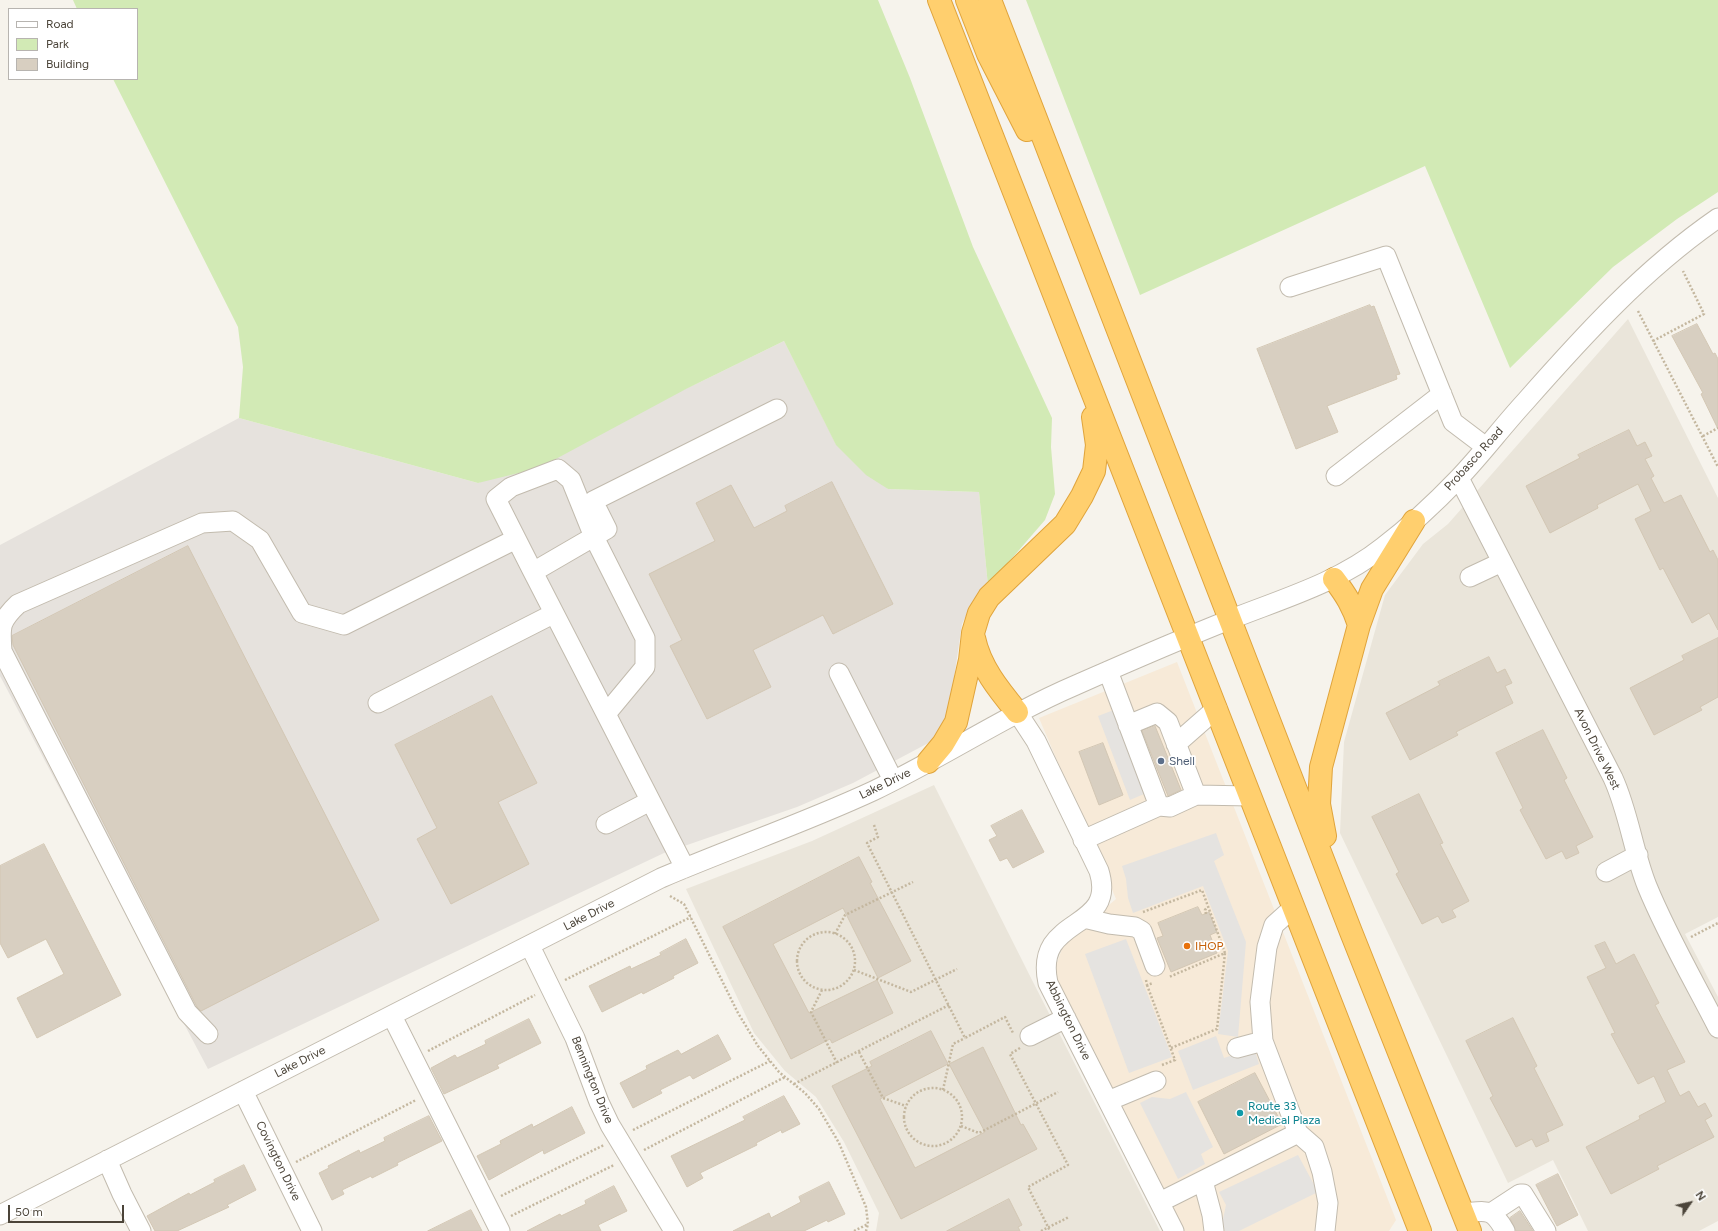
<!DOCTYPE html>
<style>
body{margin:0}
#map{position:relative;width:1718px;height:1231px;overflow:hidden;background:#f6f3ec;font-family:Figtree,sans-serif}
canvas{display:block}
.legend{position:absolute;left:8px;top:8px;width:130px;height:72px;box-sizing:border-box;background:#fff;border:1px solid #b7b4b0;margin:0;padding:5px 7px;list-style:none;font-size:12px;color:#4b4439}
.legend li{display:flex;align-items:center;gap:8px;height:20px}
.legend b{width:20px;border:1px solid #b7b4b0}
.north{position:absolute;left:1670px;top:1183px;width:40px;height:40px;-webkit-text-stroke:3px #fff;paint-order:stroke;rotate:56deg;font-size:11px;font-weight:700;line-height:16px;text-align:center;color:#4b4439}
.north::after{content:'';display:block;margin:auto;width:14px;height:18px;background:#4b4439;clip-path:polygon(50% 0,100% 100%,50% 72%,0 100%)}
.scale{position:absolute;left:8px;top:1205px;width:116px;height:18px;box-sizing:border-box;border:2px solid #4b4439;border-top:0;padding-left:5px;font-size:12px;line-height:14px;white-space:nowrap;color:#4b4439;-webkit-text-stroke:3px #fff;paint-order:stroke}
</style>
<div id="map">
<canvas width="1718" height="1231"></canvas>
<ul class="legend">
<li><b style="height:5px;background:#fff"></b>Road</li>
<li><b style="height:11px;background:#d2eab5"></b>Park</li>
<li><b style="height:11px;background:#d8cfc1"></b>Building</li>
</ul>
<div class="north">N</div>
<div class="scale">50 m</div>
</div>
<script>
const ctx = document.querySelector('canvas').getContext('2d');
ctx.lineJoin = 'round';
function fillPath(path, color) {
  ctx.fillStyle = color;
  ctx.fill(path, 'evenodd');
}
function trace(path, color, width, dash) {
  ctx.strokeStyle = color;
  ctx.lineWidth = width;
  ctx.lineCap = dash ? 'butt' : 'round';
  ctx.setLineDash(dash || []);
  ctx.stroke(path);
}
function write(font, color, halo, rows, align = 'center') {
  ctx.font = font + ' Figtree,sans-serif';
  ctx.lineWidth = 3.5;
  ctx.setLineDash([]);
  ctx.textBaseline = 'middle';
  ctx.strokeStyle = halo;
  ctx.fillStyle = color;
  for (const [text, x, y, turn = 0] of rows) {
    ctx.save();
    ctx.translate(x, y);
    ctx.rotate((+turn || 0) * Math.PI / 180);
    ctx.textAlign = isNaN(turn) ? turn : align;
    if (halo) ctx.strokeText(text, 0, 0);
    ctx.fillText(text, 0, 0);
    ctx.restore();
  }
}
const residential = new Path2D(`
 M1628,319L1718,498V917L1685,934L1718,997V1221L1699,1231H1588L1553,1160L1508,1183L1340,833L1344,742L1385,595L1423,544L1448,524Z
 M934,785L1032,980L1160,1231H876L879,1213L844,1142L816,1097L785,1071L754,1033L686,889L812,841Z`);
const commercial = new Path2D(`
 M1177,662L1396,1220L1389,1231H1183L1053,974L1064,943L1116,899L1039,718Z`);
const industrial = new Path2D(`
 M784,341L836,444L888,489L979,492L988,586L974,599L962,624L948,719L934,740L853,783L797,807L664,853L208,1069L0,676V545L239,418L478,483L696,384Z`);
const green = new Path2D(`
 M73,0H878L910,78L973,247L1052,418L1051,447L1055,494L1045,520L988,586L979,492L888,489L866,475L836,445L784,341L686,389L539,468L478,483L239,418L243,367L238,327L113,79H137V9H77Z
 M1026,0H1718V192L1677,219L1613,267L1510,368L1425,166L1140,295Z`);
const parking = new Path2D(`
 M1119,708L1151,791L1130,800L1098,716Z
 M1216,833L1224,855L1214,861L1246,942L1238,1037L1218,1034L1228,951L1203,886L1133,913L1128,898L1126,879L1122,866Z
 M1126,939L1172,1057L1129,1073L1085,954Z
 M1216,1036L1224,1058L1254,1048L1259,1064L1193,1090L1178,1051Z
 M1186,1092L1213,1147L1201,1154L1205,1164L1178,1179L1140,1103L1152,1097L1170,1099Z
 M1298,1155L1318,1192L1239,1231H1225L1222,1224L1226,1205L1219,1192Z`);
const building = new Path2D(`
 M1370,305L1371,307L1374,306L1400,374L1396,375L1397,379L1327,406L1338,432L1296,449L1257,349Z
 M1697,324L1713,354L1715,353L1718,359V429L1701,394L1703,393L1672,336Z
 M1629,430L1637,446L1645,442L1652,456L1645,459L1654,476L1651,478L1664,503L1681,495L1710,552L1713,550L1718,560V630L1709,613L1692,623L1663,568L1660,570L1635,519L1651,511L1638,484L1597,505L1598,508L1550,533L1526,486L1580,458L1578,455Z
 M832,482L893,604L833,634L823,615L753,650L771,687L707,719L670,646L682,640L649,574L715,541L696,503L731,485L754,528L787,511L785,506Z
 M188,546L379,920L201,1011L197,1007L13,645L12,636Z
 M1718,638V697L1700,707L1702,710L1654,735L1630,688L1684,660L1682,656Z
 M1489,657L1497,673L1505,669L1512,683L1505,686L1513,703L1456,732L1458,735L1410,760L1386,713L1440,685L1438,682Z
 M492,696L537,783L498,802L529,864L451,904L417,839L437,828L395,745Z
 M1155,726L1181,790L1168,796L1142,731Z
 M1543,730L1567,778L1564,780L1593,837L1576,846L1579,853L1566,859L1562,851L1546,859L1520,810L1523,808L1496,753Z
 M1103,743L1123,795L1099,805L1079,752Z
 M1419,794L1443,843L1440,844L1469,901L1452,910L1456,917L1442,923L1438,916L1422,924L1396,874L1399,872L1372,817Z
 M1022,810L1044,852L1013,868L1007,858L1000,861L989,840L997,836L991,826Z
 M44,844L121,995L37,1038L17,998L64,974L46,939L8,958L0,943V866Z
 M859,857L872,882L870,883L911,961L878,978L843,908L773,944L809,1013L877,980L893,1013L832,1043L830,1039L791,1059L723,927Z
 M1198,907L1202,915L1209,912L1217,932L1210,935L1217,953L1171,972L1157,938L1163,936L1158,923Z
 M686,939L698,963L673,976L674,978L643,994L642,992L602,1012L589,986L630,966L631,969L661,955L660,953Z
 M1605,942L1616,964L1634,954L1659,1003L1655,1005L1685,1062L1667,1070L1680,1096L1689,1091L1698,1107L1705,1103L1712,1116L1705,1120L1714,1137L1657,1166L1659,1169L1611,1194L1586,1147L1640,1119L1639,1116L1666,1102L1654,1076L1638,1084L1611,1034L1615,1033L1587,977L1606,968L1595,946Z
 M1513,1018L1537,1066L1534,1068L1563,1125L1546,1133L1549,1141L1536,1147L1532,1139L1516,1147L1490,1098L1493,1096L1466,1041Z
 M529,1019L541,1043L497,1065L499,1068L444,1094L431,1068L455,1055L457,1058L486,1044L485,1041Z
 M931,1031L948,1064L880,1099L915,1168L985,1132L949,1064L983,1047L1021,1125L1023,1124L1037,1149L901,1219L832,1086L872,1066L870,1062Z
 M718,1035L731,1059L693,1079L690,1075L660,1090L662,1093L633,1108L620,1083L647,1069L646,1066L678,1050L681,1054Z
 M1255,1073L1282,1124L1224,1154L1198,1102Z
 M784,1096L800,1124L782,1133L781,1130L756,1143L757,1145L700,1173L703,1178L687,1187L671,1156L745,1120L743,1117Z
 M572,1107L585,1133L544,1154L543,1150L489,1180L477,1156L501,1144L500,1141L532,1124L533,1127Z
 M429,1116L442,1141L397,1163L398,1165L372,1178L371,1176L342,1190L344,1194L332,1200L319,1173L329,1168L328,1166L359,1150L360,1153L385,1141L384,1138Z
 M244,1165L256,1190L227,1205L229,1207L177,1231H155L147,1216L189,1193L190,1195L215,1182L214,1180Z
 M1558,1174L1578,1215L1557,1226L1536,1185Z
 M829,1182L845,1214L828,1222L827,1220L804,1231H733L769,1213L771,1218L801,1202L799,1197Z
 M614,1186L627,1211L598,1225L601,1231H527L560,1214L561,1216L586,1204L585,1201Z
 M1009,1199L1022,1225L1018,1227L1020,1231H947Z
 M471,1210L482,1231H428Z
 M1520,1211L1533,1231H1516L1510,1218Z`);
const path = new Path2D(`
 M1638,311L1718,467
 M1653,341L1704,314L1683,271
 M1703,436L1718,428
 M874,825L878,837L867,843L965,1038L1005,1017L1013,1033
 M670,896L684,904L738,1013L758,1046L779,1072L805,1093L819,1109L839,1143L866,1207L868,1224L866,1231
 M1143,912L1202,890L1225,953L1169,977
 M1206,914L1205,910L1207,907
 M797 961a29 29 0 1 1 58 0a29 29 0 1 1-58 0Z
 M835,934L845,915L913,882
 M1691,937L1718,923
 M854,970L911,992L957,969
 M565,980L691,917
 M1146,980L1147,985L1153,983
 M1147,985L1175,1060L1162,1065
 M822,990L811,1012L837,1063
 M1020,1048L1010,1054L1068,1165L1028,1187L1050,1231
 M1171,1048L1217,1029L1225,953
 M428,1051L535,995
 M859,1052L883,1098L906,1106
 M794,1084L949,1005
 M904 1117a29 29 0 1 1 58 0a29 29 0 1 1-58 0Z
 M943,1090L953,1044L965,1038
 M961,1126L979,1133L1058,1092
 M633,1130L770,1061
 M644,1150L785,1077
 M296,1162L416,1100
 M501,1196L604,1145
 M511,1216L614,1165
 M854,1231L868,1224
 M1041,1231L1069,1217`);
const minor = new Path2D(`
 M1290,287L1386,256L1453,422L1486,447
 M1336,476L1442,394
 M1459,478L1613,778C1629,813 1633,851 1647,886C1667,935 1694,981 1718,1028
 M533,572L496,499L511,487L558,469L571,480L594,537L645,638V667L606,714L685,868
 M1470,577L1502,562
 M1108,671L1159,806
 M839,673L893,780
 M378,703L553,614
 M1017,712L1036,741L1099,871C1118,933 1033,914 1048,983L1174,1231
 M606,714L533,572L607,529L593,501L777,409
 M1128,725L1157,713L1168,722L1196,795
 M1176,744L1217,708
 M606,824L650,801
 M1083,840L1159,806L1170,807L1196,795L1251,796
 M1606,872L1638,855
 M1294,907L1274,925L1267,947L1260,1002L1263,1041L1298,1133L1314,1147L1322,1172L1328,1203L1325,1231
 M1084,918L1109,924L1135,927L1142,931L1155,966
 M530,946L575,1038L599,1102L610,1125L674,1231
 M392,1016L500,1231
 M208,1034L187,1012L2,651C0,626 0,621 18,604L202,523L233,521L260,540L302,613L344,625L516,539
 M1030,1036L1066,1018
 M1237,1048L1263,1041
 M243,1091L312,1231
 M1108,1101L1156,1081
 M107,1160L122,1194L141,1231
 M1203,1181L1212,1215L1214,1231
 M1160,1202L1298,1133
 M1462,1213C1487,1211 1492,1207 1505,1231
 M1491,1213L1520,1194H1523L1546,1231
 M0,1215L661,878C731,848 804,823 873,791C942,758 1006,715 1076,685C1128,662 1181,639 1234,618C1285,598 1339,582 1383,547C1409,527 1435,503 1458,479C1482,454 1502,427 1525,402C1584,335 1644,269 1718,218`);
const highway = new Path2D(`
 M939,0L1420,1231
 M967,0L988,54L1027,130
 M990,0L1351,932L1470,1231
 M1334,579C1346,595 1353,606 1359,625
 M974,638C980,667 999,690 1017,712
 M928,762L943,744L956,722L970,660L973,633L979,613L989,597L1065,524L1082,496L1094,471L1097,445L1093,417
 M1325,836L1319,804L1321,767L1359,625L1372,589L1414,521`);
const markers = [
 [1161,761,4,"#5c6f8a"],
 [1187,946,4,"#e8710a"],
 [1240,1113,4,"#0f9aa8"]
];
const streetNames = [
 ["Probasco Road",1474,459,-48],
 ["Avon Drive West",1597,749,64],
 ["Lake Drive",885,784,-26],
 ["Lake Drive",589,915,-27],
 ["Abbington Drive",1068,1020,64],
 ["Lake Drive",300,1062,-27],
 ["Bennington Drive",592,1080,68],
 ["Covington Drive",278,1161,64]
];
const serviceNames = [
 ["Shell",1169,761]
];
const foodNames = [
 ["IHOP",1195,946]
];
const cultureNames = [
 ["Route 33",1248,1106],
 ["Medical Plaza",1248,1120]
];
fillPath(residential, '#eae5da');
fillPath(commercial, '#f7ead8');
fillPath(industrial, '#e6e2dd');
fillPath(green, '#d2eab5');
fillPath(parking, '#e5e3e0');
fillPath(building, '#d8cfc1');
trace(building, '#d3c7b4', 1);
trace(minor, '#c2bbae', 21);
trace(highway, '#e0a43c', 24);
trace(path, '#c4b79f', 2.5, [2, 2]);
trace(minor, '#fff', 19);
trace(highway, '#ffcf6e', 22);
for (const [x, y, r, color] of markers) {
  const dot = new Path2D();
  dot.arc(x, y, r, 0, 2 * Math.PI);
  ctx.fillStyle = color;
  ctx.fill(dot);
  trace(dot, '#fff', 1.5);
}
write('12px', '#4b4439', '#fff', streetNames);
write('12px', '#4e5e75', '#fff', serviceNames, 'left');
write('12px', '#c56008', '#fff', foodNames, 'left');
write('12px', '#0d838f', '#fff', cultureNames, 'left');
</script>
